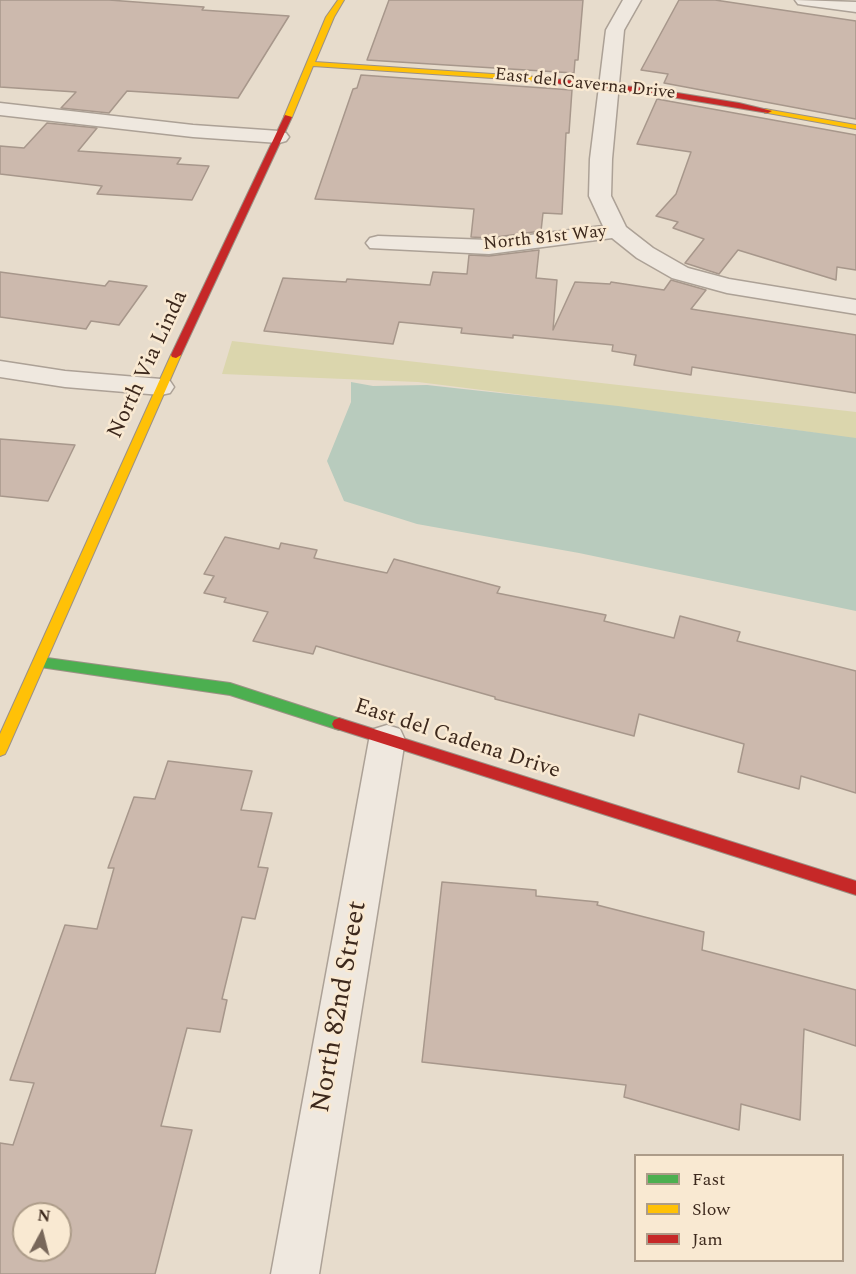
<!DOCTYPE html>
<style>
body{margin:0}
#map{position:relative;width:856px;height:1274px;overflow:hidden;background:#e7dccc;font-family:Spectral,serif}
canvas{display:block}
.legend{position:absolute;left:634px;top:1154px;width:210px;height:108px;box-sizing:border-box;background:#f9e9d2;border:2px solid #ad9c89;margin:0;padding:8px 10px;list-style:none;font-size:18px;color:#3c281c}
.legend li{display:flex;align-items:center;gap:12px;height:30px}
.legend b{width:30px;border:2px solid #ad9c89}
.north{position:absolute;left:12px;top:1202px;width:60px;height:60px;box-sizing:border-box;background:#f9e9d2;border:2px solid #ad9c89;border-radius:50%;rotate:7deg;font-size:16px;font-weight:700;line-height:24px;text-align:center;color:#3c281c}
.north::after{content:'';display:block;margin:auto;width:21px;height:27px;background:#78675a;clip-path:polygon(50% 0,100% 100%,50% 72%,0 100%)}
</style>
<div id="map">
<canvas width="856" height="1274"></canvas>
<ul class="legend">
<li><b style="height:8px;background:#4caf50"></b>Fast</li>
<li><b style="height:8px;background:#ffc107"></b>Slow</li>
<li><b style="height:8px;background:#c62828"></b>Jam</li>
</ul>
<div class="north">N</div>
</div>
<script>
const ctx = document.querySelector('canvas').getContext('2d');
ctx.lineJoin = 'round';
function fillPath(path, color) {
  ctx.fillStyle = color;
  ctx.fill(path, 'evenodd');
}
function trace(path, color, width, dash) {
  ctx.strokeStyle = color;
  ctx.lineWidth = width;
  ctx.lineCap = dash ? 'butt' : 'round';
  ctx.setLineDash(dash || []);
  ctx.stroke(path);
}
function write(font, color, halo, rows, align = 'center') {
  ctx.font = font + ' Spectral,serif';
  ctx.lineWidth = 5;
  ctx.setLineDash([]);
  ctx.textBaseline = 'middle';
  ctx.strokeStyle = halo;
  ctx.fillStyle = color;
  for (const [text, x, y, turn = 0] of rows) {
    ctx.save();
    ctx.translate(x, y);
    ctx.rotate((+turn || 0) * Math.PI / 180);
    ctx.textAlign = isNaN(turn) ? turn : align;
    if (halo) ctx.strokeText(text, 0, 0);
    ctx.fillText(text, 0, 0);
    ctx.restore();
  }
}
const green = new Path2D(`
 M232,341L856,412V439L755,424L418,382L222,374Z`);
const water = new Path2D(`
 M351,382L373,386L427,385L618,406L856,438V611L579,553L417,524L344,501L327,461L351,402Z`);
const building = new Path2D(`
 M0,0H109L204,7L202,10L289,16L238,98L127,91L109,113L61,108L76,92L0,87Z
 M389,0H583L578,60H575L574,73L367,60Z
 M679,0H715L856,21V119L664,83L668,74L641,70Z
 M361,75L572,90L569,133H566L562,214L543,213L541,231L489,238L471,237L474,209L315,199L353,89L357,88Z
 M657,99L856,135V270L837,267L836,280L738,250L719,274L685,263L704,239L673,228L678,222L656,216L676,194L691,152L637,144Z
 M47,123L97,128L78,151L181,158L177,164L209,166L192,200L97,194L102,186L0,174V146L24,148Z
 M539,250L536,278L557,280L553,330L575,282L610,284L611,282L664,290L671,280L706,290L691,309L856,335V393L692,367L691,375L634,365L636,355L612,351L613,345L513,335V338L461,333L462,328L399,322L393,344L264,331L283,278L346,282L347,279L430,285L433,272L467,274L469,255L489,256Z
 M0,272L105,286L109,281L147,286L119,325L91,321L86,329L0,317Z
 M0,439L75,445L48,501L0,496Z
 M225,537L279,549L281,543L317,550L314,558L387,573L394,559L500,587L497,593L606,615L604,621L674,638L680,616L740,632L737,641L856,671V793L801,776L799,789L738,772L744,744L639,714L634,736L495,699V697L316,646L313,654L253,641L268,612L224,602L226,598L204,593L214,576L204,574Z
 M168,761L252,771L241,810L272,813L258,867L268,868L255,919L242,917L222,999L227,1000L220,1032L187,1028L161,1126L192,1130L155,1274H0V1143L13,1145L34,1083L10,1080L65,925L97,929L114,868H108L134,797L155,799ZM24,1214H60V1250H24Z
 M442,882L536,890V896L598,902L597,905L704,932L702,950L856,990V1046L804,1029L800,1120L741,1104L739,1130L624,1097L626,1085L422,1062Z`);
const street = new Path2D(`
 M623,0H641L624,30L612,159L611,196L626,227L653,248L688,268L729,279L856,300V314L727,293L672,278L637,258L612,238L489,254L370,248L366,243L370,238L378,236L489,240L603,226L589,196L590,159L606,30Z
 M795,0L856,2V12L804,5L798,4Z
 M0,103L193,125L279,131L286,133L289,137L286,141L279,143L193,137L0,115Z
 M0,361L65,371L161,379L170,381L174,387L170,393L161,395L65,387L0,377Z
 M387,725L400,729L405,740L319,1274H271L369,740L374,729Z`);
const fast = new Path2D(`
 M40,657L230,683L344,720L346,724L344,728L339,730L230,695L40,667L35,666L33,662L35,658Z`);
const slow = new Path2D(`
 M338,0H344L334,17L315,62L537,77L541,79L537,81L313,66L292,117L285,119L284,117L326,17Z
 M765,109L856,125V129L768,113H765Z
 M176,352L181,355L7,750L5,754L0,756V734L171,355Z`);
const jam = new Path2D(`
 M537,77L653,89L739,103L772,111L768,113L653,94L534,81L533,79Z
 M285,115L292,117L181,355L176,358L172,357L171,355Z
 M339,718L856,881V895L334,728L332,724L334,720Z`);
const farStreetnames = [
 ["East del Caverna Drive",585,85,6],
 ["North 81st Way",545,239,-6]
];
const streetNames = [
 ["North Via Linda",149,365,-65],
 ["East del Cadena Drive",457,740,18]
];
const nearStreetnames = [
 ["North 82nd Street",341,1007,-80]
];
fillPath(green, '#dbd6ad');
fillPath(water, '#b8cbbd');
fillPath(building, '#ccb9ad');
trace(building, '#a7978b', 1.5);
trace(street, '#aca196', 3);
trace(fast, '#9c9185', 2);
trace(slow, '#9c9185', 2);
trace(jam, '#9c9185', 2);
fillPath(street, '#efe8df');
fillPath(fast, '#4caf50');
fillPath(slow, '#ffc107');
fillPath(jam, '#c62828');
write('18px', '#3c281c', '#f9e9d2', farStreetnames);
write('22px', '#3c281c', '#f9e9d2', streetNames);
write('27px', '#3c281c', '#f9e9d2', nearStreetnames);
</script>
